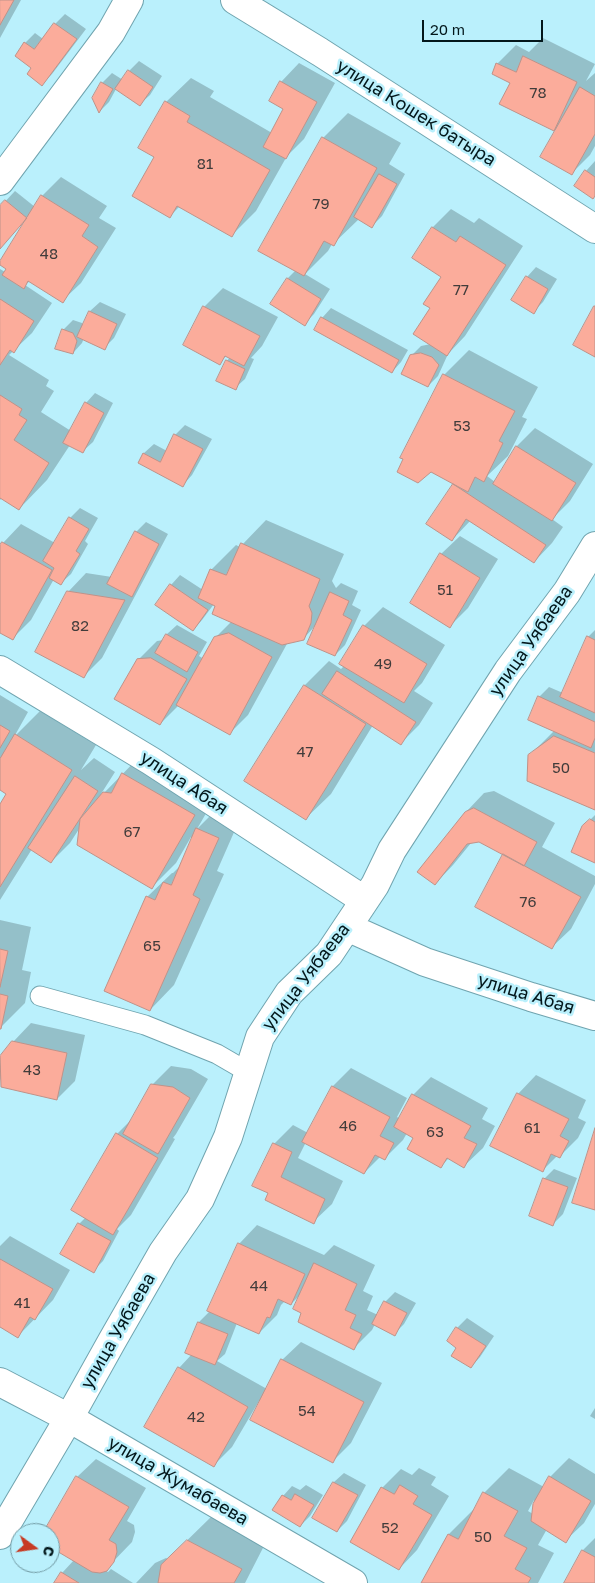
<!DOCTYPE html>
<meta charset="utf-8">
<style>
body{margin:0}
#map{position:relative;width:595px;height:1583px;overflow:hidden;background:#baf0fc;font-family:"Golos Text",sans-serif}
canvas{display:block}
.north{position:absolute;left:10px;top:1523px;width:50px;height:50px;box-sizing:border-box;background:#baf0fc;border:1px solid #7199a2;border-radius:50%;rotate:104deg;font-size:14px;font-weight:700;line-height:20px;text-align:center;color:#03171b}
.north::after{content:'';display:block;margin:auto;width:18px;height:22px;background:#c73b24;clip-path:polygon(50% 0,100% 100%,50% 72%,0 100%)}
.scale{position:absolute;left:422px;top:20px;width:121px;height:22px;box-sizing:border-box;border:2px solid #03171b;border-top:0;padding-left:6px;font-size:15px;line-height:18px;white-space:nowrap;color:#03171b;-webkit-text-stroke:4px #baf0fc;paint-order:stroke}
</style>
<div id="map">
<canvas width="595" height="1583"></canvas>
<div class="north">С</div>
<div class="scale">20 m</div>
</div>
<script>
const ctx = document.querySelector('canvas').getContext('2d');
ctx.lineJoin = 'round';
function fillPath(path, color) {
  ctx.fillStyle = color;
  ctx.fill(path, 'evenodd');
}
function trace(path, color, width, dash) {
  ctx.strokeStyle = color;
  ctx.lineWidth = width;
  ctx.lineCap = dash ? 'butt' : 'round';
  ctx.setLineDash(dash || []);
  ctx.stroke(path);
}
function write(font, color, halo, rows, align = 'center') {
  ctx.font = font + ' "Golos Text",sans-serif';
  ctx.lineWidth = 5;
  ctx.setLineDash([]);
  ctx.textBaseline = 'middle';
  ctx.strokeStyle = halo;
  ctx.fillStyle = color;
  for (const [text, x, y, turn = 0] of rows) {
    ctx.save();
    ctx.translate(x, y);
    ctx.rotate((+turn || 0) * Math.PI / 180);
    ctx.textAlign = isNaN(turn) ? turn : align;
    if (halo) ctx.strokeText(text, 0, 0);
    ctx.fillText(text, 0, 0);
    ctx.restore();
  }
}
const shadow = new Path2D(`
 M0,0H21L0,38Z
 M65,14L86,29L52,74L42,84L33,68L25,43L35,33L43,39L55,24Z
 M543,38L595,64L586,81L595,73V146L590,155L572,173L556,130L501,103L511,82L497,64L516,45L529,52Z
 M139,61L162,76L150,95L140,104L116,89L109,102L100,111L102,83L112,73L123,80L129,71Z
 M299,63L335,83L304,139L287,156L256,211L232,235L180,206L170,216L156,157L166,102L191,78L214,91L210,97L272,133L285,108L281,82Z
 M348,113L401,143L389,164L405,174L382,216L372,226L359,219L333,244H332L328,251L305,274L330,289L314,314L304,324L288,278L296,270L323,138Z
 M595,161V195L586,171Z
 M61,177L107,206L99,218L116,228L81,283L62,301L30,281L25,285L52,303L32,333L9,355L49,380L46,386L54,391L41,412L71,431L86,403L95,393L113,403L93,442L83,451L70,445L47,480L19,509L2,498L0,500V269L5,272L29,218L27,217L0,248V207L15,191L35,207L42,196Z
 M451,209L474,223L479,218L523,246L465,336L448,354L438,376L428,386L411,356L421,346L431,344L443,276L414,258L433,227Z
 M536,267L557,279L543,302L533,312L527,277Z
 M223,288L278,317L262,346L251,358L254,359L245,379L235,388L227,361L230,357L227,355L219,363L185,345L204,307Z
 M100,302L126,314L114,338L104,348L84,338L82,343L73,353L63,330L73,320L82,323L84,326L90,311Z
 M331,308L408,350L401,362L392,372L322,318Z
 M469,350L538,387L522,417L527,419L508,456L487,476L495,482L517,446L535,428L593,464L570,501L552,519L563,527L552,543L534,562L471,520L452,540L428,524L455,484L402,457L444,375Z
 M185,425L212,439L192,475L183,485L139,463L144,453L154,444L167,451L175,435Z
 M80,508L98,518L85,541L88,544L71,574L61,583L54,579L31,620L13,638L0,631V547L3,543L21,524L55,543L70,518Z
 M266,520L344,554L332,581L336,588L341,583L358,591L352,605L361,610L345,645L335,655L316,625L303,639L288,642L248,715L230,733L179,705L160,724L138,660L157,641L164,640L167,634L177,625L207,642L199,656L204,659L215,638L232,621L217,605L214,604L202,620L193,630L171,585L180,575L203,590L211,570L236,545L240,547Z
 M146,522L168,534L102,658L84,676L68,592L86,573L112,577L136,532Z
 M460,536L498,559L468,608L450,626L441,554Z
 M383,607L445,645L422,683L414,691L433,703L419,725L401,743L373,725L331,794L306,818L246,781L305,685L329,661L341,669L344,666L364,626Z
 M595,630V808L529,756L555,730L539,697L549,687L563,693L588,637Z
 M0,695L28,712L14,737L40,711L96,745L81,770L94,758L115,772L101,794L102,795L147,749L219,791L197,829L221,805L242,814L217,871L224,874L174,985L150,1010L147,897L172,873H173L180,866L193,838L191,837L176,863L152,887L81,826L70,843L51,862L32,849L0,900V807L8,794L0,789Z
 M494,791L555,823L542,847L595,876V884L571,929L552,947L504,854L480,840L471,843L453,865L435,884L466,812L484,793Z
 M595,815V861L584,826Z
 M0,920L31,927L22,970L31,972L25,1003L0,1028Z
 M31,1023L85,1035L75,1081L57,1099L2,1086L0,1077V1058L13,1042Z
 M171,1066L191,1069L208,1079L176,1134L173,1138L175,1139L131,1215L117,1229L119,1231L103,1261L93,1271L79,1224L86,1217L117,1134L133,1118L152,1085Z
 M351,1068L407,1098L397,1117L400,1119L413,1095L431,1077L488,1108L482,1119L495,1126L483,1148L464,1166L449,1158L441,1166L415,1137L407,1133L403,1140L384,1159L381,1156L364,1173L306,1142L298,1158L343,1181L332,1204L313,1222L269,1193L274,1144L293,1125L308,1133L333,1086Z
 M536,1075L586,1100L578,1118L586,1122L578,1138L559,1157L557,1156L543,1170L518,1094Z
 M554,1169L577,1178L563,1214L553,1224L544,1179Z
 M257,1225L324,1255L334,1245L375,1265L363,1291L373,1296L367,1310L378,1315L385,1302L395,1292L416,1303L404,1324L394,1334L375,1324L372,1330L354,1348L303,1313L300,1295L291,1304L285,1301L281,1305L277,1315L259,1333L237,1323L225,1354L217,1361L267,1389L282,1360L301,1342L382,1383L351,1443L333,1461L259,1401L232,1447L214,1465L179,1368L192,1354L199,1322L210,1311L239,1244Z
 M10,1236L70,1270L53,1300L18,1336L0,1326V1246Z
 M467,1318L494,1336L480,1357L471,1367L457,1328Z
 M595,1408V1419L590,1416Z
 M569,1458L595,1474V1504L584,1523L565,1541L547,1529L538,1545L554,1553L538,1583H423L449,1534L473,1510L475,1511L484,1493L509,1468L544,1487L550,1477ZM534,1500L533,1514L528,1511Z
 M96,1459L146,1488L127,1521L134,1525L135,1532L132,1542L105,1570L108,1572L111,1569L133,1583H55L62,1573L74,1560L50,1546V1533H44L77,1477Z
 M419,1468L436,1477L431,1485L449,1496L417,1550L399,1569L351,1541L382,1488L401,1469L412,1475Z
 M344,1473L366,1485L347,1521L337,1531L314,1517L334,1482Z
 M306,1485L323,1495L310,1516L300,1526L283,1496L292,1486L300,1490Z
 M212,1516L265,1544L245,1583H136L155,1563L166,1558L168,1559Z
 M595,1538V1583H565L583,1550Z`);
const building = new Path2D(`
 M0,0H14L0,25Z
 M54,23L77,39L42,86L27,74L31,68L15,56L24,42L34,49Z
 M523,56L577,82L554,131L499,104L510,83L492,74L496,63L516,72Z
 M128,70L153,87L140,106L115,89Z
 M280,81L317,102L286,159L263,147L283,109L269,101Z
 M101,82L113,89L99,113L92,98Z
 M580,87L595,96V134L572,175L540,157Z
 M165,101L190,116L187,122L270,170L232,237L177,206L170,218L132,196L154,157L138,148Z
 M322,137L377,168L334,246L324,241L304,276L258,251Z
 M585,170L595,177V196L593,199L574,186Z
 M379,174L397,184L372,228L354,217Z
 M41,195L89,225L82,236L98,247L63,303L28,281L24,289L2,275L6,269L0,265V261Z
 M5,200L27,218L0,249V205Z
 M432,227L456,242L460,236L506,265L447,356L413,334L430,308L423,304L441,277L412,258Z
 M526,276L548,289L534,314L511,300Z
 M287,278L321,299L305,326L270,304Z
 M0,299L34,321L14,353L10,350L0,365Z
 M203,306L260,336L244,366L225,356L220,365L183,345Z
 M594,306H595V357L573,345Z
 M89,311L117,324L105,350L77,337Z
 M321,317L399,360L392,373L314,330Z
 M62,329L73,333L77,341L73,354L55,349Z
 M421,353L432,357L439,365L428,387L401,374L410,355Z
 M226,360L245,369L236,390L216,381Z
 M443,374L515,411L499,441L503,443L484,482L475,477L468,492L431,472L418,483L397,472L403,459L400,458Z
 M0,395L22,409L19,415L27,420L14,440L49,463L19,510L0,498Z
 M85,402L104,413L83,453L63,443Z
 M174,434L203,449L183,487L138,463L143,453L160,462Z
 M516,446L576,483L552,521L493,484Z
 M453,484L546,545L534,563L466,519L452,541L426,524Z
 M69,517L89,529L76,551L80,554L61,585L49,578L54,568L43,561Z
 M135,531L159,544L132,597L107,584Z
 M2,542L52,570L13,640L0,633V545Z
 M241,543L320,579L309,606L312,613L311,623L304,640L282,645L212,614L215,606L198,598L210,569L226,575Z
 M440,553L480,578L450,628L410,603Z
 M170,584L208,610L193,631L155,605Z
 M67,591L125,600L84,678L35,652Z
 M330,592L349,601L343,615L352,620L335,656L307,644Z
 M363,625L427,664L404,703L339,664Z
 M229,633L272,657L230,735L176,705L214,637Z
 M166,634L198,652L187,672L155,653Z
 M587,636L595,640V713L560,697Z
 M151,658L187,679L160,725L114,699L137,659Z
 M337,671L416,722L401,745L322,694Z
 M304,685L366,724L306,820L244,781Z
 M538,696L595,722V738L591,748L528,720Z
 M0,725L10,731L0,748Z
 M15,734L72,770L0,887V804L6,794L0,790V759Z
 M554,736L595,753V810L527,781L528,755Z
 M122,773L195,815L152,889L77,845L80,819L103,792L111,793Z
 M75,776L98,791L51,863L28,848Z
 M474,808L537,842L524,866L479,842L467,844L435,885L417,872L465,812Z
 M590,819L595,822V863L571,852L582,826Z
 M196,828L219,838L193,895L200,899L150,1011L104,991L146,896L155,900L163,882L171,885Z
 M503,854L581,897L552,949L475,907Z
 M0,949L8,951L0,987Z
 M0,994L8,996L1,1029H0Z
 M12,1041L67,1053L57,1100L1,1087L0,1056Z
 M151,1084L173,1087L190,1098L158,1154L123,1134Z
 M332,1086L390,1117L380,1136L394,1143L385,1160L375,1155L364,1174L302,1142Z
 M517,1093L569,1119L560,1136L569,1141L560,1158L551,1154L543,1172L490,1146Z
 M412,1094L471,1126L464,1138L477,1144L464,1168L447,1158L441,1168L407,1149L413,1138L394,1127Z
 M595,1128V1210L572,1203Z
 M116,1133L158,1158L113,1235L71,1210Z
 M273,1143L292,1152L281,1177L325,1199L314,1224L265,1200L268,1193L252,1186Z
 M543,1178L568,1187L553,1226L529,1216Z
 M78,1223L111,1241L94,1273L60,1254Z
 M238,1243L305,1274L291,1305L278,1299L270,1318L267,1317L259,1334L207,1311Z
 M0,1259L53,1289L35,1320L30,1317L18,1338L0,1327Z
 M314,1263L357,1284L345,1310L356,1315L350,1328L362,1334L354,1350L298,1322L301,1313L293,1309Z
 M384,1301L407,1313L395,1336L372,1324Z
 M198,1322L228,1334L215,1365L185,1353Z
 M456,1327L486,1346L471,1368L451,1356L456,1348L447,1341Z
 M281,1359L364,1402L333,1463L250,1420Z
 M178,1367L248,1407L214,1467L144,1427Z
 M76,1476L129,1507L109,1540L116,1544L117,1552L114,1562L107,1571L100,1573L92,1572L50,1547V1533H43Z
 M549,1476L591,1501L566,1543L531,1521L533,1504Z
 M333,1482L358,1495L337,1532L312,1518Z
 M400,1485L418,1496L413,1504L432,1515L399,1570L350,1542L381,1487L394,1494Z
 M483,1492L518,1511L504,1536L527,1548L515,1569L531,1578L528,1583H421L448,1534L458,1539Z
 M295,1494L314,1505L300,1527L272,1510L282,1495L291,1500Z
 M187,1540L242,1569L234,1583H158L161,1565Z
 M582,1550L595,1557V1583H564Z
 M61,1572L79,1583H54Z`);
const service = new Path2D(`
 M40,996L145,1025L217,1054L248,1072`);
const minor = new Path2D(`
 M235,0L320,52L595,229
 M0,181L111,32L129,0
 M0,670L151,761L364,900
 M347,927L425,962L531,997L595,1016
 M0,1382L69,1418L353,1583
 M0,1535L69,1418L112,1341L163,1252L200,1199L228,1137L260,1037L289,993L329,954L375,885L392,850L508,671L567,592L595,546`);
const numberNames = [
 ["78",538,93],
 ["81",205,164],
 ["79",321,204],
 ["48",49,254],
 ["77",461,290],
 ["53",462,426],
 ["51",445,590],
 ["82",80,626],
 ["49",383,664],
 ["47",305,752],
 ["50",561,768],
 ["67",132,832],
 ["76",528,902],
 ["65",152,946],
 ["43",32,1070],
 ["46",348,1126],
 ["61",532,1128],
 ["63",435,1132],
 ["44",259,1286],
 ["41",22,1303],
 ["54",307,1411],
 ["42",196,1417],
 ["52",390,1528],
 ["50",483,1537]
];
const streetNames = [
 ["улица Кошек батыра",416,113,32],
 ["улица Уябаева",531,641,-55],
 ["улица Абая",184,783,33],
 ["улица Уябаева",306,977,-52],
 ["улица Абая",526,994,17],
 ["улица Уябаева",118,1331,-60],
 ["улица Жумабаева",178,1481,30]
];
fillPath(shadow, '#0003');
fillPath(building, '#fbac9b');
trace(building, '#bf9289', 1);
trace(service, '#70a4af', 21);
trace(minor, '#70a4af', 30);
trace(service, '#fff', 19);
trace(minor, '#fff', 28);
write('15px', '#413c3b', null, numberNames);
write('18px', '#03171b', '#baf0fc', streetNames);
</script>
